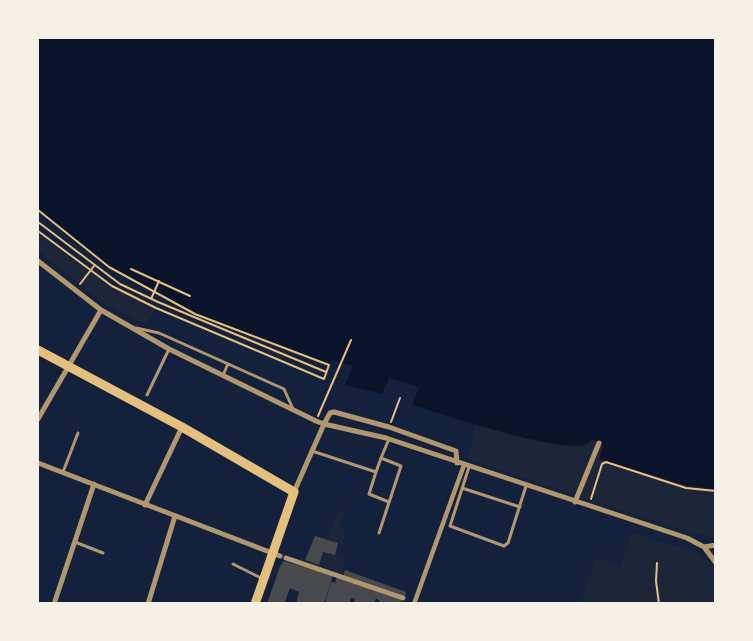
<!DOCTYPE html>
<style>
body{margin:0}
#map{position:relative;width:753px;height:641px;overflow:hidden;background:#14213d;font-family:"Exo 2",sans-serif}
canvas{display:block}
.frame{position:absolute;inset:0;border:39px solid #f6f1e7;pointer-events:none}
</style>
<div id="map">
<canvas width="753" height="641"></canvas>
<div class="frame"></div>
</div>
<script>
const ctx = document.querySelector('canvas').getContext('2d');
ctx.lineJoin = 'round';
function fillPath(path, color) {
  ctx.fillStyle = color;
  ctx.fill(path, 'evenodd');
}
function trace(path, color, width, dash) {
  ctx.strokeStyle = color;
  ctx.lineWidth = width;
  ctx.lineCap = dash ? 'butt' : 'round';
  ctx.setLineDash(dash || []);
  ctx.stroke(path);
}
const green = new Path2D(`
 M38,231L112,286L156,308L146,325L104,304L38,251Z
 M476,424L536,441L568,445L593,439L603,446L600,459L687,486L715,489V538L687,532L468,459Z
 M339,510L344,512L340,526L346,533L343,544L327,538Z
 M632,532L667,544L695,551L714,565L715,603L580,604L597,557L621,567Z
 M323,552L345,558L342,574L319,565Z`);
const water = new Path2D(`
 M38,38H715V489L687,486L599,459L603,446L593,439C591,441 590,443 587,444C564,455 442,414 412,405L419,387L389,378L382,394L345,385L353,366L332,360L329,365C255,337 177,312 109,267C84,251 61,229 38,210Z`);
const building = new Path2D(`
 M315,536L338,543L335,555L323,552L319,565L305,560Z
 M284,561L305,567L306,564L333,575L324,604H296L299,592L290,588L284,604H267L280,566Z
 M345,570L406,592L405,597L343,577Z
 M337,577L401,598L402,604H379L380,601L376,598L374,604H353L355,599L351,598L349,604H325L331,582L335,583Z`);
const path = new Path2D(`
 M38,210L109,267L195,314L329,365L324,379L156,308L112,286L38,231
 M38,222L120,284L158,302L326,372
 M131,269L190,296
 M80,284L94,266
 M151,299L159,281
 M318,416L351,340
 M391,422L400,398
 M591,499L602,464L606,462L686,488L716,491
 M657,563L656,581L659,604`);
const service = new Path2D(`
 M136,328L159,333L284,389L293,409
 M223,375L228,364
 M147,395L169,349
 M312,451L376,472L369,494L389,502
 M469,467L450,526L504,546L508,543L526,486
 M63,472L78,433
 M376,472L381,458
 M462,488L520,507
 M379,533L401,466L381,458L389,439
 M75,542L103,553
 M233,564L263,579`);
const pedestrian = new Path2D(`
 M414,604L464,465`);
const minor = new Path2D(`
 M38,261L101,310L169,349L316,421L324,424L386,438L687,538L704,547L716,563
 M38,419L101,310
 M38,463L280,556
 M294,492L324,424L330,413L334,412L389,427L456,451L457,463
 M575,502L599,443
 M145,505L182,427
 M704,547L716,545
 M286,558L403,598
 M54,604L94,484
 M148,604L175,516`);
const secondary = new Path2D(`
 M38,350L182,427L294,492L255,604`);
fillPath(green, '#1d2539');
fillPath(water, '#0b132b');
fillPath(building, '#48494c');
trace(path, '#e5c07b', 2);
trace(service, '#b1986c', 3);
trace(pedestrian, '#b1986c', 4.5);
trace(minor, '#b1986c', 5);
trace(secondary, '#e5c07b', 9);
</script>
